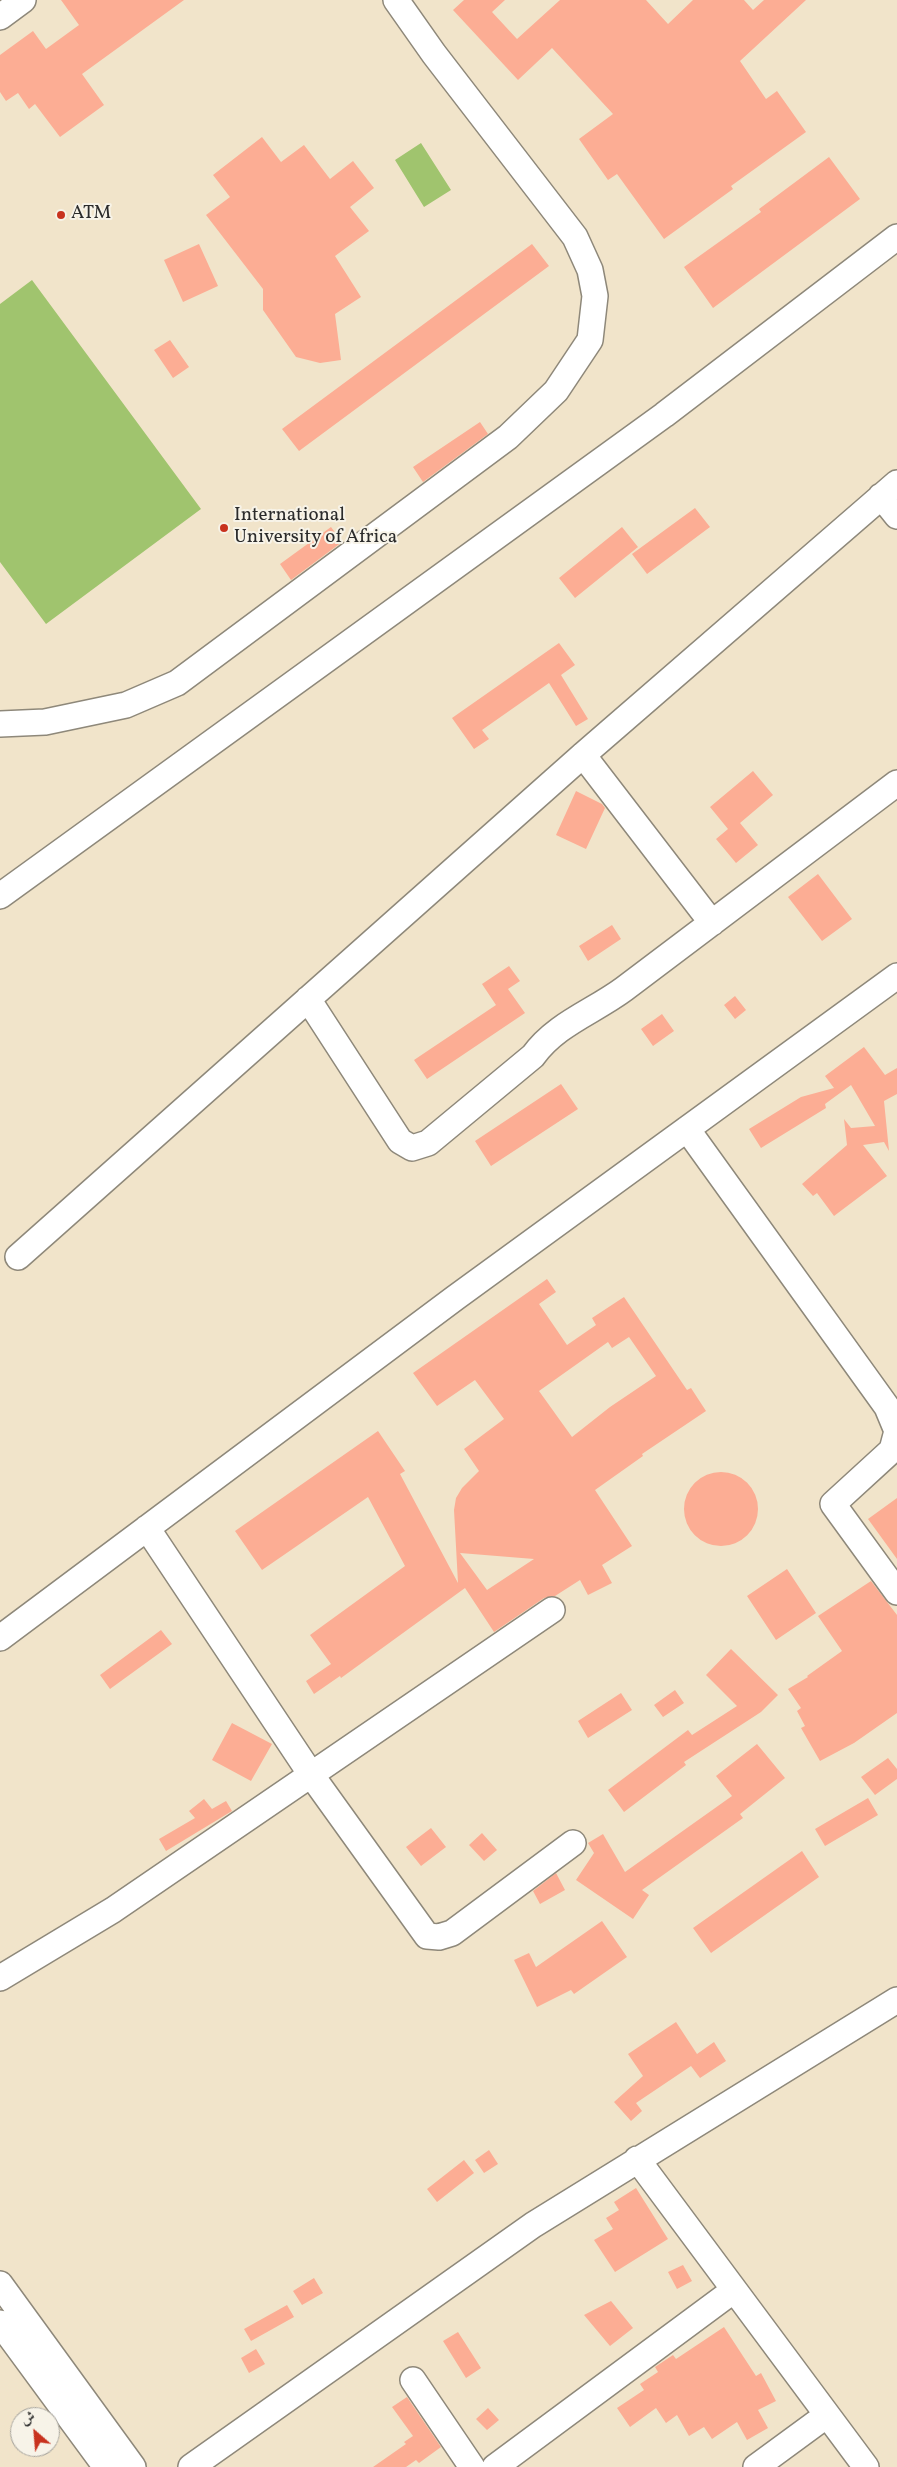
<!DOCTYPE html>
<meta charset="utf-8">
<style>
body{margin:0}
#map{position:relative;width:897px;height:2467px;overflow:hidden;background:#f1e4ca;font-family:Vollkorn,Amiri,serif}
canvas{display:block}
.north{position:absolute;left:10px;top:2407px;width:50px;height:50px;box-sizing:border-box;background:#f7f3e8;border:1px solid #a5a39c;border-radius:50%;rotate:333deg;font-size:14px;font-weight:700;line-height:20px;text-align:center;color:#2b2b2b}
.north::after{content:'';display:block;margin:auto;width:18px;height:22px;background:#c8321e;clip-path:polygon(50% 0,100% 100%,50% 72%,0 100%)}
</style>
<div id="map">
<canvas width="897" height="2467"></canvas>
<div class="north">ش</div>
</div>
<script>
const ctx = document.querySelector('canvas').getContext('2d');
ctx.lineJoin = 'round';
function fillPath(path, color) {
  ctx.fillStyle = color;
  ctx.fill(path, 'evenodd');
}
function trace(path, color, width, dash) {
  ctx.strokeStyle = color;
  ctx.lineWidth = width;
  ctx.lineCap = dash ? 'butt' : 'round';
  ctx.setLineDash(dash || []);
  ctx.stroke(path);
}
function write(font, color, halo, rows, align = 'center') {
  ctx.font = font + ' Vollkorn,serif';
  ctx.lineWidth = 4;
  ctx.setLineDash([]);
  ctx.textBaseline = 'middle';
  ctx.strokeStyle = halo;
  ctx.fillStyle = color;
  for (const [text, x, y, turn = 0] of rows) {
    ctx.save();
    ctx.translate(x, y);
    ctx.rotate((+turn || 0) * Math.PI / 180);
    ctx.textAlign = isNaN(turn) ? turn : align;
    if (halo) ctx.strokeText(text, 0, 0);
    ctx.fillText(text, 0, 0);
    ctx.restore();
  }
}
const green = new Path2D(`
 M421,143L451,190L424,207L395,160Z
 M32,280L201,509L46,624L0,562V304Z`);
const building = new Path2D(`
 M61,0H184L82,74L104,105L60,137L35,104L29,109L18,93L6,101L0,92V55L33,31L46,49L79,25Z
 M464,0H505L492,12L517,39L560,0H646L668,24L693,0H744L753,10L764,0H806L740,61L766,99L777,91L806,132L731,186L733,189L664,239L617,174L608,180L579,139L613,114L552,48L518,80L453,10Z
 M262,137L281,162L304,145L330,179L353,161L374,188L350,207L369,231L335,256L361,297L335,314L341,360L320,363L296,357L263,310V289L206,215L230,197L213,175Z
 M829,157L860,199L713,308L684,267L761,212L759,209Z
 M199,244L218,286L183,302L164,260Z
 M532,244L549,266L299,451L282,429Z
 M170,340L189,367L173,378L154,350Z
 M480,422L488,434L423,482L413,467Z
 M695,508L710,527L647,574L632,554Z
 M331,527L342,542L291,580L280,564Z
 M622,527L638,547L575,598L559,578Z
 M559,643L575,665L561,675L588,719L576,726L549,683L482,730L489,739L474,749L452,718Z
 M753,771L773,795L740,823L758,845L736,863L716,839L728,829L710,807Z
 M576,791L602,804L605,808L586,849L556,835Z
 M818,874L852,919L822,941L788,897Z
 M612,925L621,939L588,961L579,946Z
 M509,966L520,981L508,989L525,1013L427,1079L414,1060L496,1005L482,984Z
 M735,996L746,1010L735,1019L724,1005Z
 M662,1014L674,1031L653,1046L641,1029Z
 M864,1047L885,1075L897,1068V1094L884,1101L889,1151L884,1142L863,1145L887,1176L834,1216L817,1193L813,1196L802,1184L847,1145L844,1119L851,1128L875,1126L851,1085L825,1104L826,1108L761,1148L749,1129L801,1097L834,1088L825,1076Z
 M561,1084L578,1109L491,1166L475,1141Z
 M547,1279L556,1292L539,1304L567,1345L596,1325L592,1318L624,1297L687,1390L691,1388L706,1411L642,1454L643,1456L595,1490L632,1546L602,1565L612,1583L588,1595L580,1580L555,1596L544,1598L494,1632L465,1588L341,1678L340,1676L314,1694L306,1681L331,1664L310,1635L405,1566L368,1497L262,1570L235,1531L378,1431L405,1471L400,1474L458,1583L454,1510L456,1498L462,1488L479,1471L464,1449L504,1419L475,1380L437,1406L413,1373ZM629,1337L656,1376L610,1407L572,1437L539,1391L608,1342L612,1348ZM460,1553L534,1559L487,1590Z
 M684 1509a37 37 0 1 1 74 0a37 37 0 1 1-74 0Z
 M897,1498V1559L868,1519Z
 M787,1569L816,1613L776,1640L747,1596Z
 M871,1581L897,1615V1713L854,1743L820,1761L801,1728L805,1726L797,1711L801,1708L788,1689L808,1677L807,1676L842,1651L818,1616Z
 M161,1630L172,1644L110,1689L100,1675Z
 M731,1649L778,1695L761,1712L684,1762L686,1765L624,1812L608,1790L688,1730L692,1735L737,1706L706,1675Z
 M675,1690L684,1703L663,1717L654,1705Z
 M621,1693L632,1710L588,1738L578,1721Z
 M232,1723L272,1744L251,1781L212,1760Z
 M757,1744L785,1778L740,1814L743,1818L642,1890L649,1895L633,1919L576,1880L594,1853L588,1843L603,1834L625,1872L732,1796L716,1776Z
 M888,1758L897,1769V1779L875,1795L861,1777Z
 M868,1798L878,1815L825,1846L815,1829Z
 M204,1799L212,1809L226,1801L232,1811L166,1851L159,1839L195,1818L189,1811Z
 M431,1828L446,1847L421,1866L406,1847Z
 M482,1833L497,1850L484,1861L469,1845Z
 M802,1851L819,1877L711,1953L693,1928Z
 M556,1873L565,1890L540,1904L533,1891Z
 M602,1921L627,1957L574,1994L571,1990L537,2007L514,1960L529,1953L536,1967Z
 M676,2022L697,2054L714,2042L726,2061L700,2078L691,2066L636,2103L642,2111L631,2121L614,2102L643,2076L628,2054Z
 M489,2150L498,2164L484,2173L475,2160Z
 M464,2160L474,2173L437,2202L427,2189Z
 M636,2188L668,2239L615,2272L594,2240L613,2229L606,2218L619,2210L614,2202Z
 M683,2265L692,2281L677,2289L668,2272Z
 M314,2278L323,2293L302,2305L293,2291Z
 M611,2301L633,2328L610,2346L584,2315Z
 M287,2305L294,2317L251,2341L244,2329Z
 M724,2327L756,2376L761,2373L776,2401L758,2410L768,2428L747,2440L737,2422L712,2439L704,2427L689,2436L677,2415L666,2423L656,2408L630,2427L617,2408L644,2390L640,2384L658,2372L655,2367L673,2355L676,2359Z
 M458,2332L481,2368L466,2378L443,2341Z
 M256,2349L265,2364L249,2373L241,2358Z
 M407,2397L441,2447L419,2463L416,2460L406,2467H373L406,2444L404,2442L413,2436L392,2407Z
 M488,2408L499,2420L487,2430L476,2419Z`);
const minor = new Path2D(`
 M0,17L23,0
 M881,496L897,516
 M0,724L45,722L126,705L177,683L508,437L556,391L590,340L595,296L590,270L575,237L434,54L396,0
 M583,755L712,923
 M0,896L664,415L897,237
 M308,999L400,1141L412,1148L428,1143L533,1056C556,1024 593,1012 624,989C715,921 806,852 897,783
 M687,1129L887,1407L897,1431L892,1450L833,1504L897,1592
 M18,1257L583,755L897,483
 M147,1528L312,1776L427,1936L439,1937L452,1933L573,1843
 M0,1638L455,1298L897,976
 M0,1978L113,1910L552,1610
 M637,2159L866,2467
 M0,2284L133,2467
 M0,2323L106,2467
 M413,2380L472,2467
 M191,2467L533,2225L897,2000
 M495,2467L734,2290
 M756,2467L827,2415`);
const markers = [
 [61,215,5,"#c8321e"],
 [224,528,5,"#c8321e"]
];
const poiNames = [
 ["ATM",71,215],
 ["International",234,517],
 ["University of Africa",234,539]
];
fillPath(green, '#a0c46e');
fillPath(building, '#fcad94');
trace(minor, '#8e887a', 28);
trace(minor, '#fff', 25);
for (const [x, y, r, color] of markers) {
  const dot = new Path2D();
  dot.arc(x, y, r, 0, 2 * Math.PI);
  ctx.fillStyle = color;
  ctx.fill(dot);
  trace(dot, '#f7f3e8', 2);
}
write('19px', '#2b2b2b', '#f7f3e8', poiNames, 'left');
</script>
